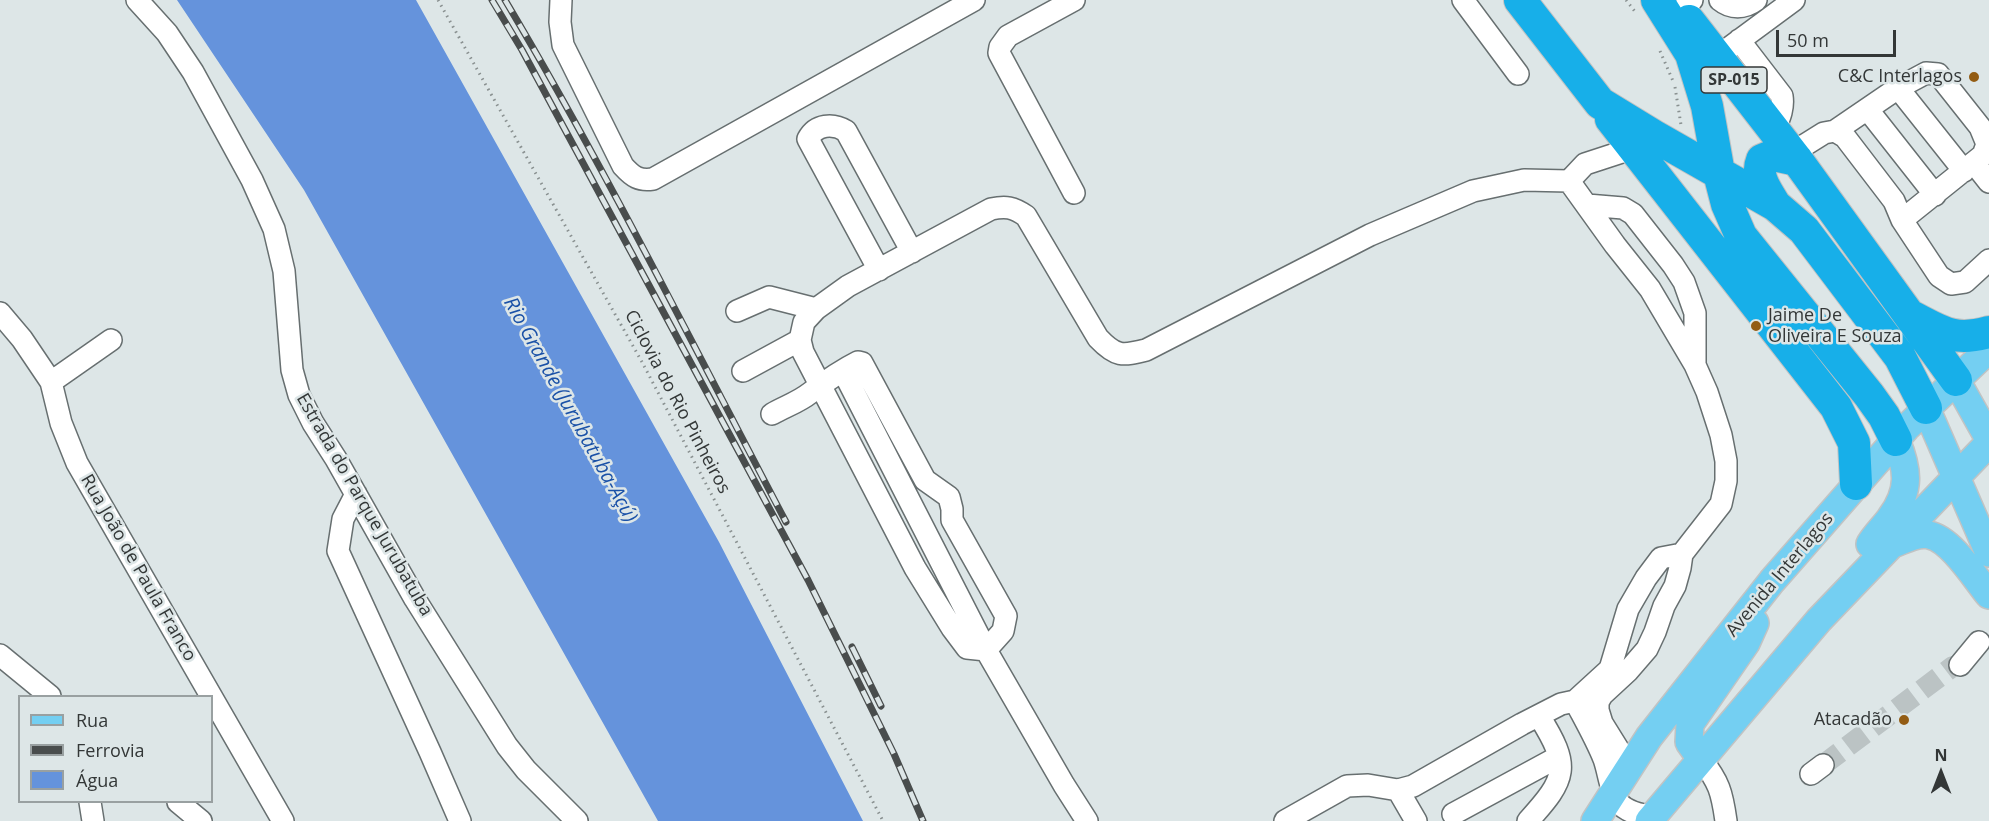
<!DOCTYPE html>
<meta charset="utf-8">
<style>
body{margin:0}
#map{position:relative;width:1989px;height:821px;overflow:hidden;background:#dde6e7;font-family:"Open Sans",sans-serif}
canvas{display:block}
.legend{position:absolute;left:18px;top:695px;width:195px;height:108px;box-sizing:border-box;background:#dde6e7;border:2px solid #99a0a1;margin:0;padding:8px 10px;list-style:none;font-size:18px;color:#333737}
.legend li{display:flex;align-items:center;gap:12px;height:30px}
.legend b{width:30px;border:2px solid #99a0a1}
.north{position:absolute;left:1911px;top:743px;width:60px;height:60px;-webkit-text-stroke:4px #dde6e7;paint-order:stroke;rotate:0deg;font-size:16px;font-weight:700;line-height:24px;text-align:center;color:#333737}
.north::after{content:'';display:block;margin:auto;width:21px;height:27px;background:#333737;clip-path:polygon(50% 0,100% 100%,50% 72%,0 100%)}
.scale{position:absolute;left:1776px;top:30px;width:120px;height:27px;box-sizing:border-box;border:3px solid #333737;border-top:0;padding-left:8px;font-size:18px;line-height:21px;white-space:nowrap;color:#333737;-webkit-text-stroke:4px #dde6e7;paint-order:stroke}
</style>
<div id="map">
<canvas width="1989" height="821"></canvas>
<ul class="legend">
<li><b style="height:8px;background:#74cff2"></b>Rua</li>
<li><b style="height:8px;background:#494d4d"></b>Ferrovia</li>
<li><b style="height:16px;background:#6593dc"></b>Água</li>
</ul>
<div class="north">N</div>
<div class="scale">50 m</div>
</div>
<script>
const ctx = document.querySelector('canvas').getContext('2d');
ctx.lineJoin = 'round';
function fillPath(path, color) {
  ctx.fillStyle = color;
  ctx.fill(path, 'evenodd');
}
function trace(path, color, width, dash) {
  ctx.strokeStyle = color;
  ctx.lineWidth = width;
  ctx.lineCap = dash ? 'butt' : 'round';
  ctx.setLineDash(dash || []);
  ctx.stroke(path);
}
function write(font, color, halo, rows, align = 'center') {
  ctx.font = font + ' "Open Sans",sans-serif';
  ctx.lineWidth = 5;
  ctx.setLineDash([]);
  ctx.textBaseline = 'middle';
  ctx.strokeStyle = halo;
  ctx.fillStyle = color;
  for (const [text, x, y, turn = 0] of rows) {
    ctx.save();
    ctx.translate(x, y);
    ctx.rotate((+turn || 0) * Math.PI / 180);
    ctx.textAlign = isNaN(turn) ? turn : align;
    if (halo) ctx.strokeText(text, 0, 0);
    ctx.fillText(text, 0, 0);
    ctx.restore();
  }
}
const water = new Path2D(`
 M177,0H416L719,542L863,821H658L304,190Z`);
const minorTunnel = new Path2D(`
 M1823,765L1952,667L1960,665`);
const path = new Path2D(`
 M438,0L642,362L883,821
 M1626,0L1636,13
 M1660,51L1673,81
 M1675,87L1681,125`);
const minor = new Path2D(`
 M137,0L167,33L193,72L252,180L274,229L284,271L292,370L299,395L313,423L336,459L415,599L507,746L526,770L577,821
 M561,0L560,22L563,45L623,166C633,177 639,181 653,179L974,0
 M1074,0L1008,36L1000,47L999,53L1074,193
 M1463,0L1518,74
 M1720,0C1731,9 1744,9 1756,0
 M1681,11L1692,0
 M1739,40L1782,96C1784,109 1779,119 1774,131
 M1729,48L1794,0
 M1898,88L1964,171
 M1868,110L1935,195
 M1792,153L1824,133L1835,131L1898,88L1926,73L1938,74L1980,127L1987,144L1983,155L1902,220L1894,201L1845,137L1835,131
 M1974,163L1989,182
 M1569,181L1615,245L1650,289L1695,365L1707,392L1721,435L1726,461V481L1721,504L1682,554L1680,568L1675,586L1664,606L1655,632L1647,649L1628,671L1602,695L1598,702V710L1602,723L1630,768
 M1587,205L1623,208L1633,214L1673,265L1684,282L1695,313V363
 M1902,220L1939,276L1951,284L1965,282L1989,260
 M879,270L808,139C816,124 833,123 846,131L912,252
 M737,311L769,297L816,309
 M0,313L22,339L51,382L61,423L77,463L283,821
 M743,371L800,340
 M51,382L111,340
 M772,414C784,407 799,402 810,393C826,381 840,371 858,362L862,363L925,480L949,497L952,509V520L1006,616L1003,631L986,650L843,371
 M356,494L343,519L338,551L430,752L460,821
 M0,655L50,696
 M1960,665L1979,642
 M1701,759C1719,782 1722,792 1726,821
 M1811,774L1823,765
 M1398,790L1416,821
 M90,802L93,821
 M178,802L201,821
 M1453,814L1558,757
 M1653,816C1641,815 1628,813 1619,803C1610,791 1609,773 1604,759C1596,739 1585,720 1575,701L1610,669L1628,609L1646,578L1661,558L1682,554
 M1087,821L1064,785L986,650L967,648L952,628L915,568L803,352L800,340L804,322L816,309L848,286L991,209C1006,206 1013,207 1026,216L1098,338C1116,357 1122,356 1146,350L1370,235L1473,191L1524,180L1569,181L1585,164L1634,148
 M1285,821L1347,786L1368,785L1398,790L1413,786L1522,724L1561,704L1575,701
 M1528,821C1567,778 1571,767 1539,716`);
const major = new Path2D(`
 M1956,380L1989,439
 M1926,408L1989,553
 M1870,544C1876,534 1885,526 1891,517C1911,490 1908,469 1896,440
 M1893,544C1904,540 1917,532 1929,535C1951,539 1975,578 1989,595
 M1701,759L1689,742L1690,724L1746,643L1755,623
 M1595,821L1649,737L1772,581L1906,428L1989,349
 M1649,821L1819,620L1989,443`);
const highway = new Path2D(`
 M1520,0L1600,103L1654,136L1775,205L1804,230L1900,357L1926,408
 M1657,0L1691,54L1707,106L1719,173L1727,204L1741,236L1869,395L1884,416L1896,440
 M1689,21L1797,160L1956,380
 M1611,119L1836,407L1854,443L1856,484
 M1775,205C1767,191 1755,177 1762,160L1774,155L1797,160
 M1911,316C1942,332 1954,342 1989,332`);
const rail = new Path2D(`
 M492,0L522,50L808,580L894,754L923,821
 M505,0C606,170 694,347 786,522
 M852,647L881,706`);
const markers = [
 [1974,77,6,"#935c13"],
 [1756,326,6,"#935c13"],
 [1904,720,6,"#935c13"]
];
const shields = [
 [1734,80,66]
];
const shieldNames = [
 ["SP-015",1734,80]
];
const poiNames = [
 ["C&C Interlagos",1962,77],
 ["Jaime De",1768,316,"left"],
 ["Oliveira E Souza",1768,337,"left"],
 ["Atacadão",1892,720]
];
const streetNames = [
 ["Ciclovia do Rio Pinheiros",677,402,62],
 ["Estrada do Parque Jurubatuba",364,505,60],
 ["Rua João de Paula Franco",138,568,60],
 ["Avenida Interlagos",1780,575,-50]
];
const waterNames = [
 ["Rio Grande (Jurubatuba-Açú)",570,410,61]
];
fillPath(water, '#6593dc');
trace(minorTunnel, '#bbc3c4', 21, [21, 10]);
trace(minor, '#676f70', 24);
trace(major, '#c2c3c3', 30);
trace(highway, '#c2c3c3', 34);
trace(path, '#899090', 3, [1.5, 4.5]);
trace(minor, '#fff', 21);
trace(major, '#74cff2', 27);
trace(highway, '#17afe9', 32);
trace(rail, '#494d4d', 7);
trace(rail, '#dde6e7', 4.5, [14]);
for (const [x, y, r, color] of markers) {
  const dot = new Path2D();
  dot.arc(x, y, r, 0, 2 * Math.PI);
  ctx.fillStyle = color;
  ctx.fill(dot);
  trace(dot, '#dde6e7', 2);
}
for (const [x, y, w] of shields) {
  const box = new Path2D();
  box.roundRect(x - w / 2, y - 13, w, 26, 4.5);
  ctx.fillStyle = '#dde6e7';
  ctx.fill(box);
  trace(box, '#333737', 1.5);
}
write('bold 16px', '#333737', null, shieldNames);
write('18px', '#333737', '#dde6e7', poiNames, 'right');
write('18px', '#333737', '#dde6e7', streetNames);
write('italic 20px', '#1a51a7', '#dde6e7', waterNames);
</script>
